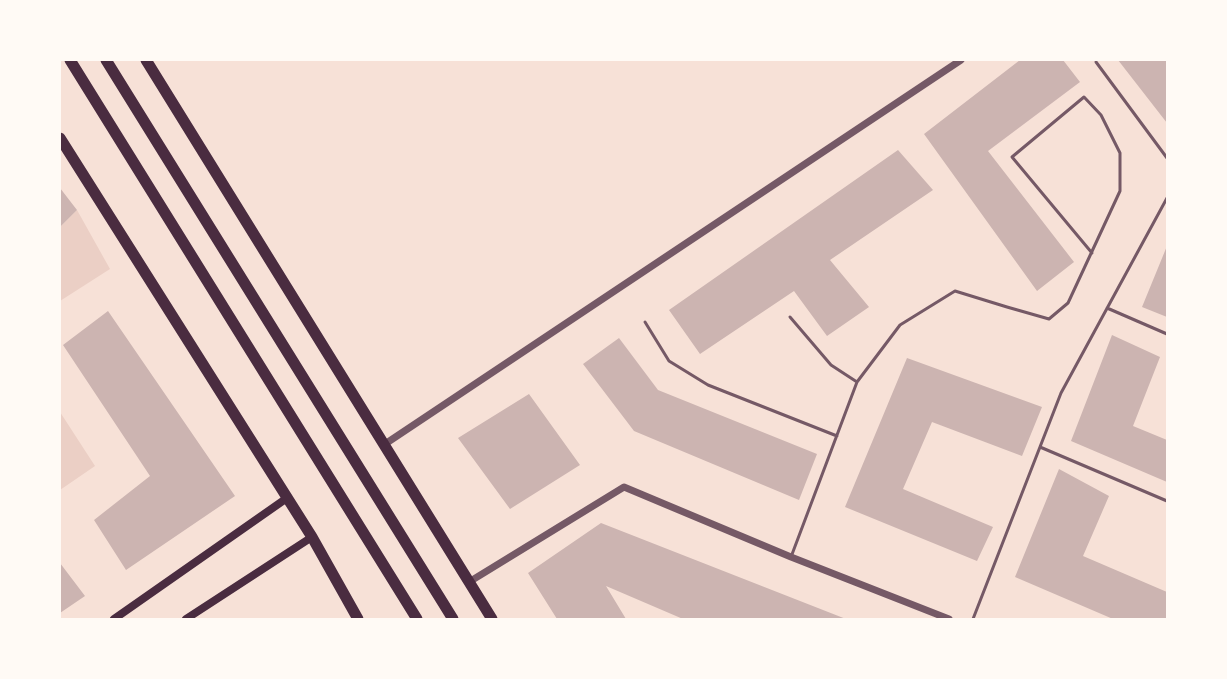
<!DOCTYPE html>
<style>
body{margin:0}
#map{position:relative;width:1227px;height:679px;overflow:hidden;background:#f7e1d7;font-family:Roboto,sans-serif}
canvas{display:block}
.frame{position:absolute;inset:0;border:61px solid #fffaf5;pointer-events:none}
</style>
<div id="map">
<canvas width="1227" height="679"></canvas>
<div class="frame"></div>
</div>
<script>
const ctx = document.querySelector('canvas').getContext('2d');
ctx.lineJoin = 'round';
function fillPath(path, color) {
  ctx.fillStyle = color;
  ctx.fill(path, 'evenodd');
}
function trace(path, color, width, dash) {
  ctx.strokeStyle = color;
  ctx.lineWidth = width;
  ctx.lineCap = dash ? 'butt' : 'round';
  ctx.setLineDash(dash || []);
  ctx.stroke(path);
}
const green = new Path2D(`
 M77,210L110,269L60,301V227Z
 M60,412L95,466L60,490Z`);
const building = new Path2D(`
 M1020,60H1063L1080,82L988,151L1074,262L1037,291L924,134Z
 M1118,60H1167V123Z
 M898,150L933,190L830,260L869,307L827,336L794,291L700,354L669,310Z
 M60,188L77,210L60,227Z
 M1167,246V317L1142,307Z
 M108,311L235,496L126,570L94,520L150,476L63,345Z
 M1112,335L1160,357L1133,426L1167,440V482L1071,441Z
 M619,338L658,390L817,454L799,500L634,431L583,364Z
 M907,358L1042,407L1022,456L932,422L903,489L993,527L977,561L845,507Z
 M529,394L580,465L510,509L458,438Z
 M1059,469L1109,496L1083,556L1167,592V619H1113L1015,577Z
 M601,523L846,619H683L606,586L626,619H557L528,573Z
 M60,563L85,596L60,613Z`);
const service = new Path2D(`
 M1096,62L1167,158
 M1107,308L1167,334
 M790,317L831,365L857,382
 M645,322L669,361L708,385L837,436
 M1040,447L1167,501
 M791,557L857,382L900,325L955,291L1007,307L1049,319L1068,303L1120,191V153L1101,115L1084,97L1012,157L1092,253
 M973,619L1061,393L1167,198`);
const tertiary = new Path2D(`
 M385,444L961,60
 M469,582L624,487L791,557L949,619`);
const secondary = new Path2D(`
 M114,619L287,498
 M186,619L312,537`);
const trunk = new Path2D(`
 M70,60L417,619
 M106,60L453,619
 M146,60L492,619
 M60,138L312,537L358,619`);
fillPath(green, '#ebcfc5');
fillPath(building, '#ccb4b1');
trace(service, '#755966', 3);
trace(tertiary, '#755966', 7);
trace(secondary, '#4a2c40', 8);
trace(trunk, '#4a2c40', 11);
</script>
